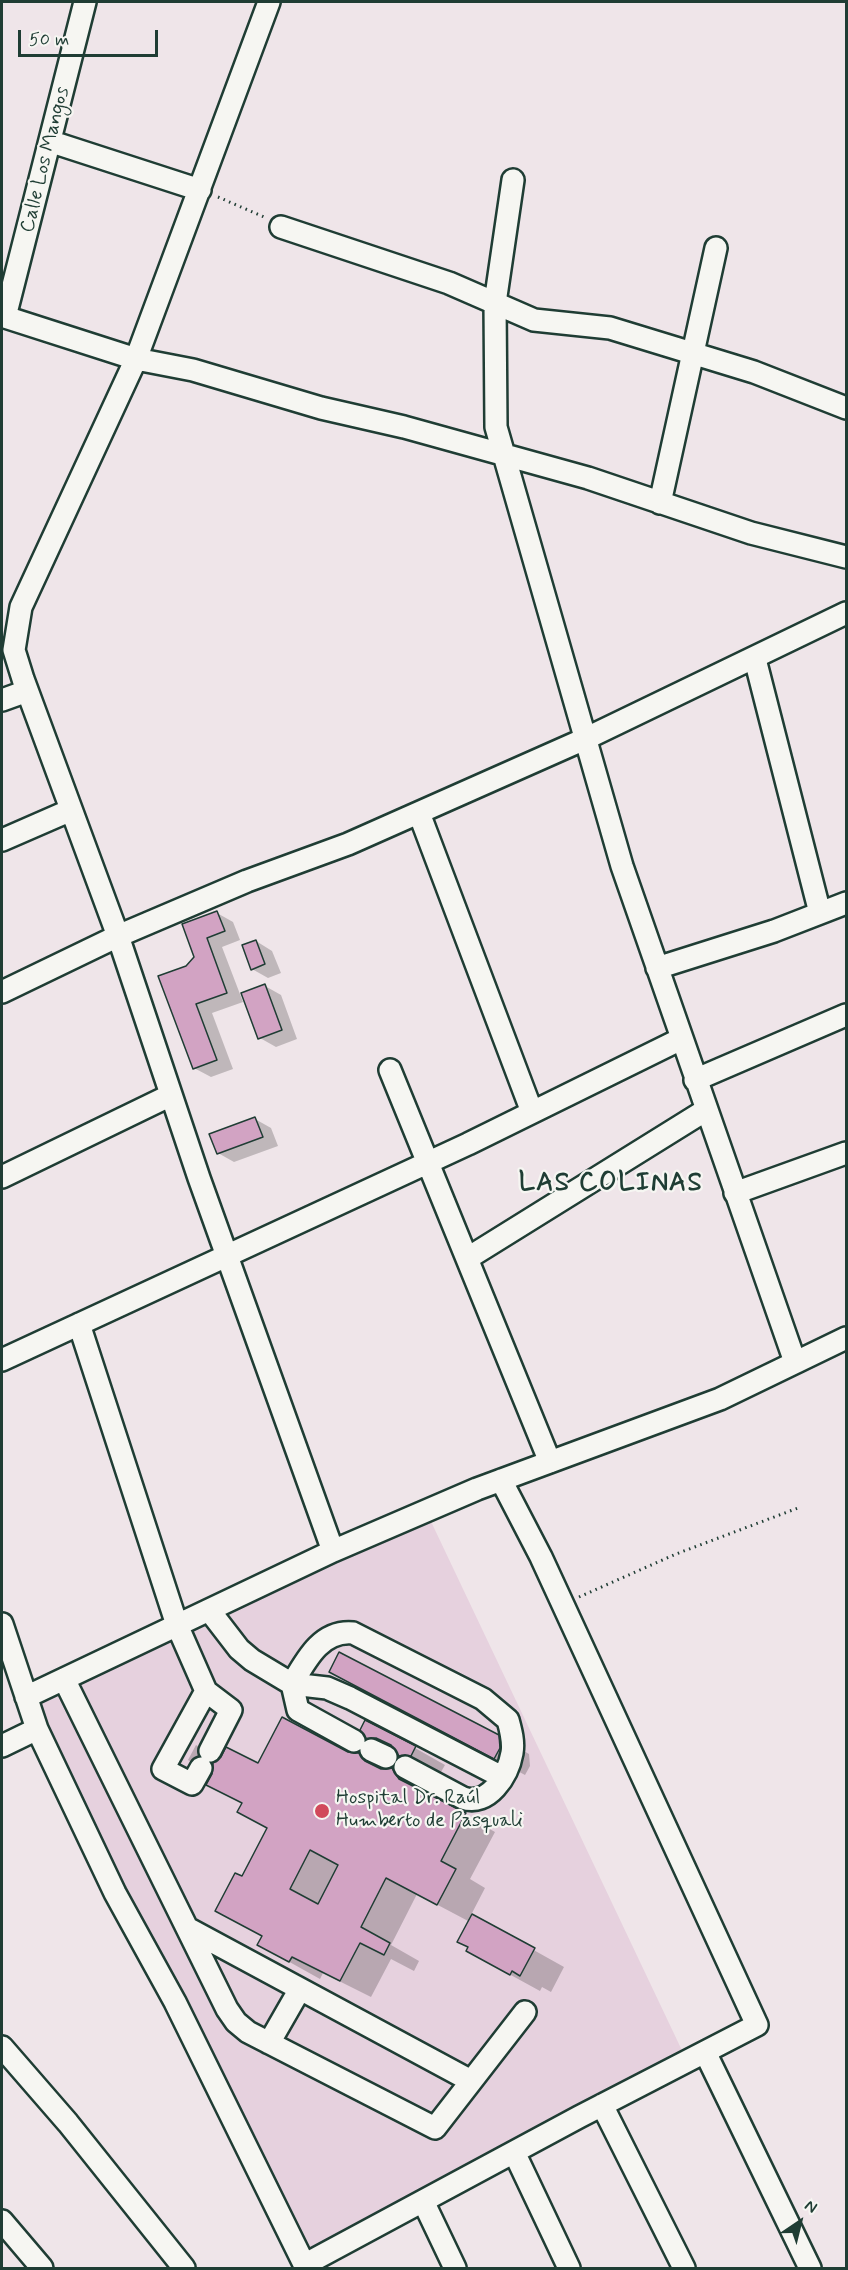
<!DOCTYPE html>
<meta charset="utf-8">
<style>
body{margin:0}
#map{position:relative;width:848px;height:2270px;overflow:hidden;background:#efe5e9;font-family:Mynerve,sans-serif}
canvas{display:block}
.frame{position:absolute;inset:0;border:3px solid #1f3d34;pointer-events:none}
.north{position:absolute;left:770px;top:2192px;width:60px;height:60px;-webkit-text-stroke:4px #f6f6f2;paint-order:stroke;rotate:35deg;font-size:16px;font-weight:700;line-height:24px;text-align:center;color:#1f3d34}
.north::after{content:'';display:block;margin:auto;width:21px;height:27px;background:#1f3d34;clip-path:polygon(50% 0,100% 100%,50% 72%,0 100%)}
.scale{position:absolute;left:18px;top:30px;width:140px;height:27px;box-sizing:border-box;border:3px solid #1f3d34;border-top:0;padding-left:8px;font-size:18px;line-height:21px;white-space:nowrap;color:#1f3d34;-webkit-text-stroke:4px #f6f6f2;paint-order:stroke}
</style>
<div id="map">
<canvas width="848" height="2270"></canvas>
<div class="frame"></div>
<div class="north">N</div>
<div class="scale">50 m</div>
</div>
<script>
const ctx = document.querySelector('canvas').getContext('2d');
ctx.lineJoin = 'round';
function fillPath(path, color) {
  ctx.fillStyle = color;
  ctx.fill(path, 'evenodd');
}
function trace(path, color, width, dash) {
  ctx.strokeStyle = color;
  ctx.lineWidth = width;
  ctx.lineCap = dash ? 'butt' : 'round';
  ctx.setLineDash(dash || []);
  ctx.stroke(path);
}
function write(font, color, halo, rows, align = 'center') {
  ctx.font = font + ' Mynerve,sans-serif';
  ctx.lineWidth = 4.5;
  ctx.setLineDash([]);
  ctx.textBaseline = 'middle';
  ctx.strokeStyle = halo;
  ctx.fillStyle = color;
  for (const [text, x, y, turn = 0] of rows) {
    ctx.save();
    ctx.translate(x, y);
    ctx.rotate((+turn || 0) * Math.PI / 180);
    ctx.textAlign = isNaN(turn) ? turn : align;
    if (halo) ctx.strokeText(text, 0, 0);
    ctx.fillText(text, 0, 0);
    ctx.restore();
  }
}
const built = new Path2D(`
 M426,1511L687,2061L304,2265L26,1697Z`);
const shadow = new Path2D(`
 M217,913L233,922L240,940L222,947L243,1002L212,1013L233,1069L211,1077L194,1068L186,967L196,958Z
 M256,941L272,951L281,973L268,978L252,969Z
 M265,986L281,995L297,1039L276,1047L260,1038Z
 M255,1119L271,1128L278,1146L234,1162L218,1153Z
 M331,1672L498,1736L529,1754L530,1766L525,1775Z
 M362,1730L415,1748L445,1765L441,1772L430,1773L367,1737Z
 M196,1745L221,1759L259,1765L358,1754L386,1770L392,1769L423,1787L428,1795L495,1832L470,1879L485,1888L471,1915L564,1967L551,1992L542,1987L540,1991L498,1968L470,1922L417,1894L391,1945L419,1961L414,1971L391,1959L371,1997L323,1973L320,1979L259,1945L263,1936L268,1829L243,1804L208,1784L213,1775L188,1760Z`);
const building = new Path2D(`
 M217,911L225,931L207,938L227,993L196,1004L217,1060L193,1069L158,976L186,966L194,957L182,924Z
 M256,940L265,964L251,970L242,945Z
 M265,984L282,1030L258,1039L241,993Z
 M255,1117L263,1137L217,1154L209,1134Z
 M339,1652L499,1735L500,1748L494,1759L329,1672Z
 M282,1717L348,1752L359,1753L365,1761L381,1769L392,1768L399,1779L466,1813L441,1861L456,1869L437,1905L386,1878L361,1927L390,1943L384,1955L360,1943L340,1981L292,1957L289,1962L257,1945L262,1936L215,1911L235,1873L242,1876L267,1828L237,1812L242,1803L206,1785L212,1774L213,1763L221,1757L226,1747L258,1763ZM310,1850L338,1865L318,1904L290,1889Z
 M365,1720L416,1746L411,1756H399L391,1745L376,1738L366,1739L360,1730Z
 M472,1914L535,1948L520,1976L512,1971L510,1975L466,1951L468,1947L457,1942Z`);
const path = new Path2D(`
 M218,197L264,217
 M579,1597L676,1554L798,1508`);
const minor = new Path2D(`
 M269,2L136,359L21,607L14,650L23,679L118,936L199,1178L333,1551
 M52,142L200,190
 M513,180L495,303L496,427L622,866L795,1362
 M281,227L449,283L534,320L610,328L754,372L846,408
 M2,316L136,359L193,370L321,408L404,427L588,478L751,533L846,557
 M5,317L85,2
 M660,503L716,248
 M755,659L820,913
 M2,700L27,691
 M419,813L532,1112
 M2,840L71,810
 M657,968L774,931L846,903
 M2,992L118,936L247,881L348,844L587,738L846,613
 M390,1070L550,1462
 M695,1080L846,1015
 M2,1177L171,1095
 M735,1193L846,1153
 M468,1258L706,1110
 M79,1324L177,1625L206,1691L231,1710L210,1751
 M2,1360L468,1144L681,1039
 M209,1610L239,1649L252,1660L292,1684L327,1688L350,1698L502,1777
 M2,1624L37,1729L115,1893L175,2002L306,2268
 M64,1679L227,2009L236,2022L248,2032L435,2128L525,2012
 M26,1697L333,1551L477,1489L720,1399L846,1338
 M354,1741L298,1710L292,1684C306,1660 321,1630 353,1633L483,1699L508,1720C511,1731 514,1742 512,1753C508,1776 488,1807 463,1798L405,1767
 M2,1746L37,1729
 M371,1750L386,1757
 M201,1768L192,1784L163,1769L206,1691
 M189,1929L471,2081
 M269,2043L300,1989
 M2,2047L68,2123L184,2268
 M705,2052L810,2268
 M602,2105L684,2268
 M514,2152L569,2268
 M423,2201L455,2268
 M2,2221L42,2268
 M304,2265L579,2117L757,2025L541,1557L501,1480`);
const markers = [
 [322,1811,8,"#d1495b"]
];
const streetNames = [
 ["Calle Los Mangos",46,160,-76]
];
const poiNames = [
 ["Hospital Dr. Raúl",336,1799],
 ["Humberto de Pasquali",336,1822]
];
const districtNames = [
 ["LAS COLINAS",611,1185]
];
fillPath(built, '#e6d1de');
fillPath(shadow, '#0003');
fillPath(building, '#d2a3c3');
trace(building, '#1f3d34', 1.5);
trace(minor, '#1f3d34', 26);
trace(path, '#1f3d34', 3, [1.5, 4.5]);
trace(minor, '#f6f6f2', 21);
for (const [x, y, r, color] of markers) {
  const dot = new Path2D();
  dot.arc(x, y, r, 0, 2 * Math.PI);
  ctx.fillStyle = color;
  ctx.fill(dot);
  trace(dot, '#f6f6f2', 2);
}
write('20px', '#1f3d34', '#f6f6f2', streetNames);
write('20px', '#1f3d34', '#f6f6f2', poiNames, 'left');
ctx.letterSpacing = '1.5px';
write('bold 26px', '#1f3d34', '#f6f6f2', districtNames);
ctx.letterSpacing = '0px';
</script>
